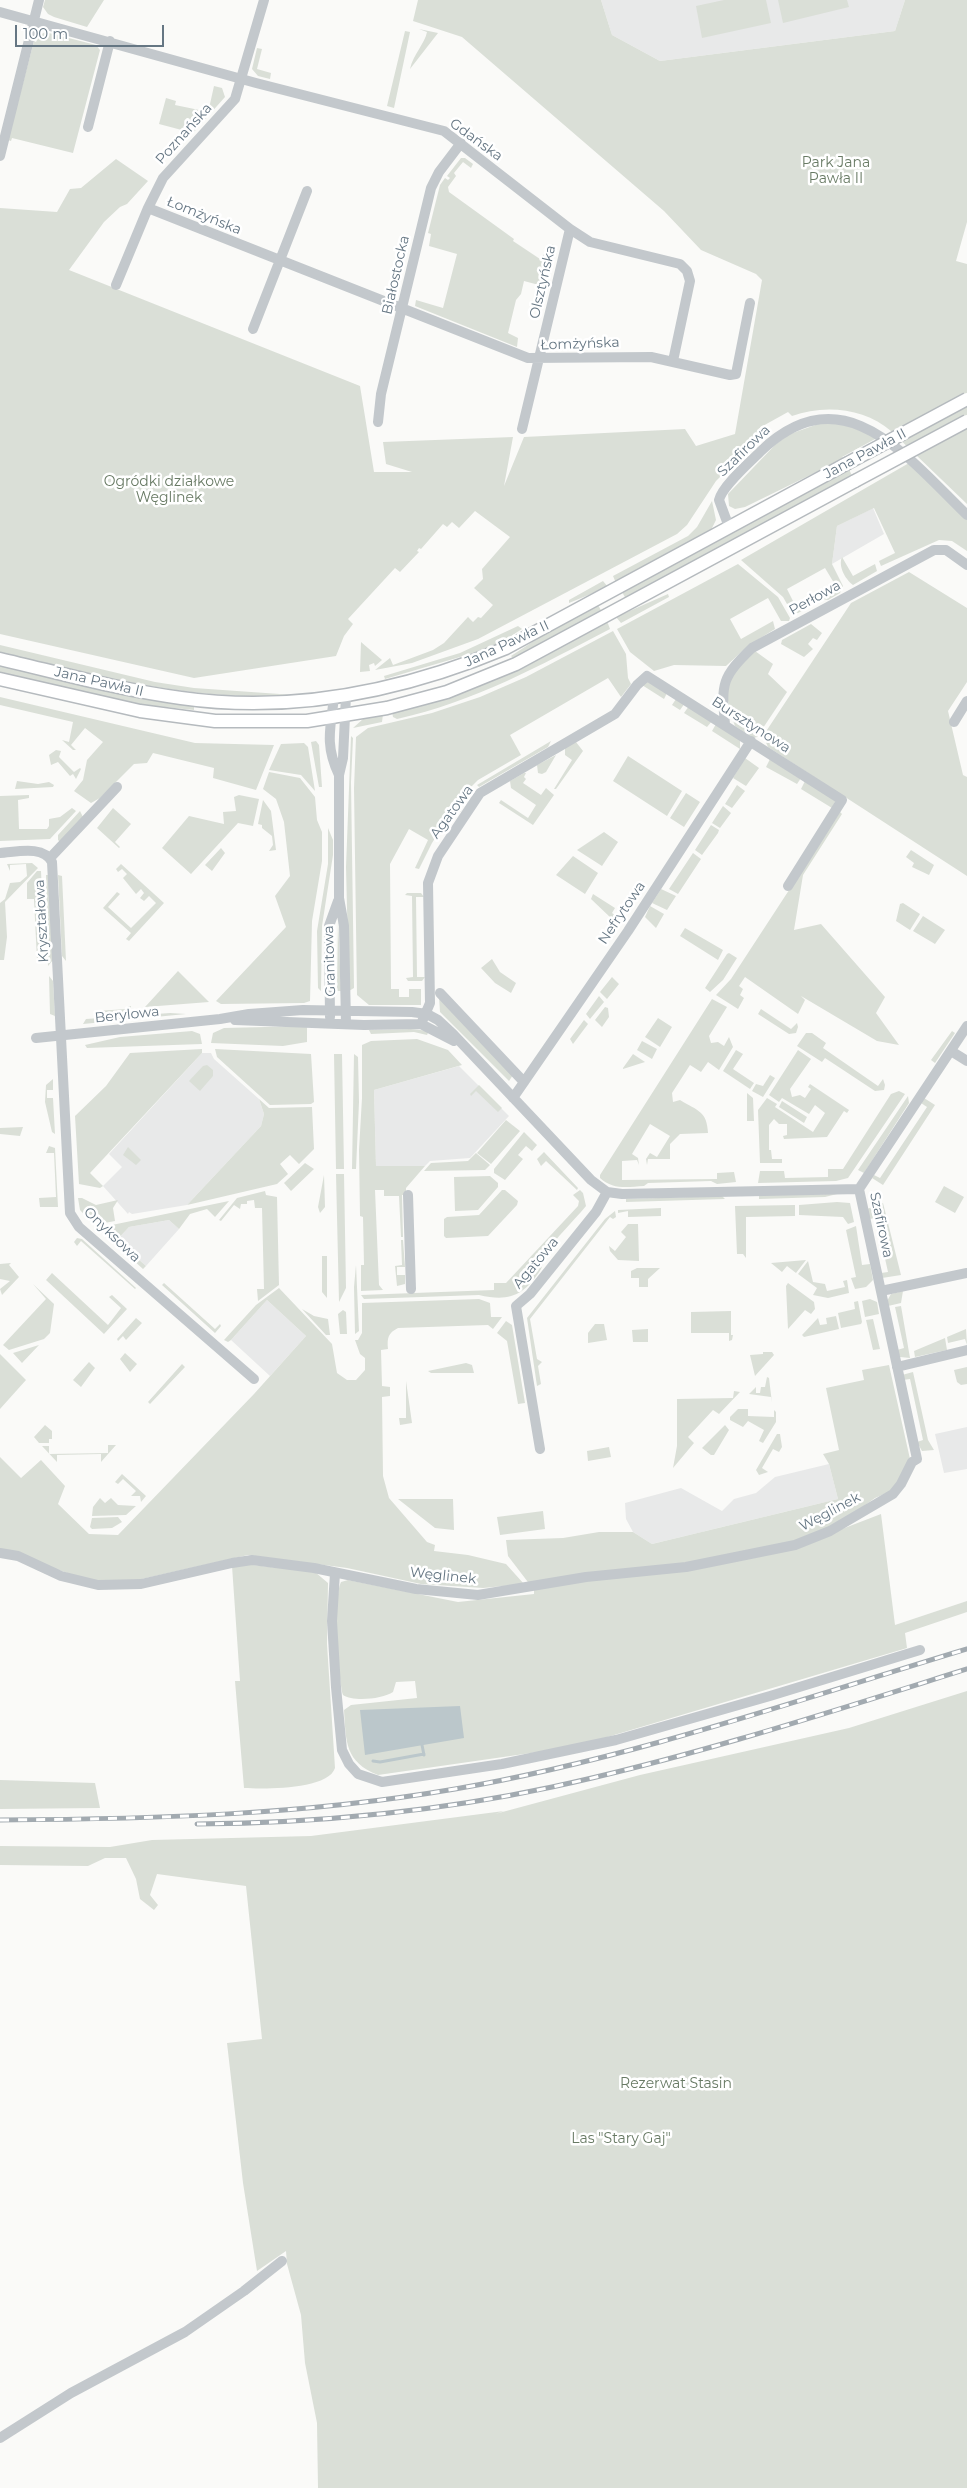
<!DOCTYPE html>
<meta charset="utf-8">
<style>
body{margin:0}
#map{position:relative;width:967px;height:2488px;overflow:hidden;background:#fafaf8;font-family:Montserrat,sans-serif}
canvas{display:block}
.scale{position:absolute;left:15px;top:25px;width:149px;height:22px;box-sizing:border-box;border:2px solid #657683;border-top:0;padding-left:6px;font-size:15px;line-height:18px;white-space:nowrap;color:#657683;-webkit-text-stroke:4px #fff;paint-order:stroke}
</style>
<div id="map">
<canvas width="967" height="2488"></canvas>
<div class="scale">100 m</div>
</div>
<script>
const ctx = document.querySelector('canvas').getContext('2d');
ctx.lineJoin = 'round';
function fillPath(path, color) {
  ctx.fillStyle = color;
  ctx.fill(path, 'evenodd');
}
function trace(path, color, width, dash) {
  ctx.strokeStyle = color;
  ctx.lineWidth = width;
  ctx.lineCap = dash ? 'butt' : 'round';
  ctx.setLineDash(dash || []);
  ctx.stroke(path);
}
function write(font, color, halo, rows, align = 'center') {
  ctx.font = font + ' Montserrat,sans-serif';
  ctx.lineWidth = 5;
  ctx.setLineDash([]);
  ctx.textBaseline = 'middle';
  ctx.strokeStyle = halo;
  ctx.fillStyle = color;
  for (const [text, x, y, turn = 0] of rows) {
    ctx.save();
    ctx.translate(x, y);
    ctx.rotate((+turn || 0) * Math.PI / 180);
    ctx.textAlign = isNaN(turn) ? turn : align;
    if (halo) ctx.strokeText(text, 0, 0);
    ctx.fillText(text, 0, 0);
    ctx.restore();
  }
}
const built = new Path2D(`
 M601,0H905L895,31L660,61L612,35Z
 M873,508L884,534L832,564L837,526Z
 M202,1053H211L214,1059L259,1099L264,1114L261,1126L187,1205L132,1214L129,1212L128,1214L103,1186L122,1167L109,1154Z
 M459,1066L509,1116L470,1158L430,1161L425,1166H376L374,1090Z
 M169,1220L179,1229L146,1266L117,1240L129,1227Z
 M267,1300L306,1336L270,1376L231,1340Z
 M967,1427V1469L944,1473L935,1434Z
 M829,1464L838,1499L652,1544L633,1532L626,1519L625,1503L681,1488L722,1511L734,1499L756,1493L775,1477Z`);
const green = new Path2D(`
 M45,0H104L87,27L54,17L48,14L43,7Z
 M418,0H601L612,35L660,61L895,31L905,0H967V222L956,261L967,264V504L891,431C865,408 824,404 792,416L788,412L761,427L734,463L716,481L687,525L677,534L478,639L412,663L375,670L390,658L393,665L433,650L444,643L468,617L473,622L478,617L481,618L493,605L474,588L483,579L482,569L510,537L475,511L459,528L452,522L447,527L443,524L421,549L419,548L417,551L419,552L400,572L395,568L348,619L353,624L344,636L336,656L194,678L0,634V208L57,212L70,189L81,188L116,159L148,181L127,204L120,207L104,222L69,270L360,386L374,472H412L386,464L383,442L513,437L504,486L524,437L685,429L696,446L735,434L762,280L756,274L701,250L664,211L462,37L413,21Z
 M724,0H766L771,23L702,38L696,6Z
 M778,0H847L849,7L783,23Z
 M419,29L438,33L410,69C413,55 425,43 427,32Z
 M405,31L410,32L394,108L387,106Z
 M45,32L96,45L100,50L73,153L12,138L11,141L8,140L34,41L36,42L39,36Z
 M257,48L262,49L257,69L271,73L270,79L258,76L252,69Z
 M214,86L222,88L225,97L193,133L159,124L166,98L176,101L175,105L204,111L210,104Z
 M461,158H465L473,164L471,168L463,162L454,173L456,176L448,187L449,192L514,239L513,241L540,259L544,254L546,256L552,244L557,247L548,282L541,280L539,285L524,281L521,294L516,300L508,333L518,338L517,347L415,306L416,300L443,308L457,254L429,246L431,234L428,233L440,185L445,178L448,180L450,178L447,176Z
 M821,423C841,423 860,427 877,438L842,457L843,459L745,507L735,509L729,506L728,494L776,444L790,434Z
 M909,463L967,519V551L952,541L939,540L881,566L879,561L895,553L874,508L837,526L832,564L843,586L840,593L828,600L822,599L821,597L837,588L825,568L787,589L797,609L812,601L811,606L798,613L791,611L783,597L741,560Z
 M849,469L852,476L626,599L622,592Z
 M712,501L716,520L711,530L616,583L613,576L688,536L697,527Z
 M842,557L853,576L875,564L877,571L853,585C845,579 838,566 842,557Z
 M738,564L778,597L790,618L789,621H781L768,598L730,619L741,639L773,621L775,629L749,645L726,666L674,665L654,671L630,652L617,629Z
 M909,572L967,608V682L948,711L963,775L967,777V876L768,747L763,736L851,603Z
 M603,581L608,587L569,603V600Z
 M668,594L669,597L621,623L616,617Z
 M598,605L602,612L513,658L511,656L546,633Z
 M607,621L610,629C541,665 474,702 397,719L393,717L392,712L482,684Z
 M811,624L822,633L817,640L813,638L808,644L813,649L804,657L781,644L782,640Z
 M518,626L522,629L494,647L385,679L384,676L460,653Z
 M613,631L626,654L628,678L631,684L621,697L608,678L510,735L521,755L478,780L458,800L462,807L461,812L454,808L432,843L419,869L415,868L428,840L409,829L390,864L391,989H399V997H409V989H421V1005H369L357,995L354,788L356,737L368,728L432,713L480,697L526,677Z
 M361,642L382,660L375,666L374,663L369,665L370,671L360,672Z
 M0,645L155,682L194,688L294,695C193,702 97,676 0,653Z
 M755,651L773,664L768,674L787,692L757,737L753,738L735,726C722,681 723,684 755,651Z
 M0,664L194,705V710L135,704L0,672Z
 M646,681L685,703L680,710L672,705L676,699L667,693L664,699L642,685Z
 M0,697L195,743L274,745L256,790L213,778L214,768L153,753L147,763L134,764L100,798L91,803L74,791L83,780L87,760L103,742L85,728L71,745L76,750H73L62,740L69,742L73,722L0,705Z
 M689,706L712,721L707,727L684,713Z
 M383,714L382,722L353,728L363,719Z
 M716,724L740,740V749L712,731Z
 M351,736L353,738L351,782L354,988L349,991L346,867Z
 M316,741L319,745L322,787H319L311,742Z
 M551,741L548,747L479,787L477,785Z
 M576,742L583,751L556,789H554L572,760L565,755V748Z
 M304,743L308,747L315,791L301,775L269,770L281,744Z
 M56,750L61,751L59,757L74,772L80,768L81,769L76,779L73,774L70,776L58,762L51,765L49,755Z
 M556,755L546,772L542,774L538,773L537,765Z
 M628,756L682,791L667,816L613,781Z
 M745,758L759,768L746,786L733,778Z
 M770,759L801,778L797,784L766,767Z
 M269,772L300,778L315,797L317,820L322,832V861L312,921L310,1001L304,1003L221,1004L216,1001L286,927L275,896L290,876L284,822L276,799L263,789Z
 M524,773H526L524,777L526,779L523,783L541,795L546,788L554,795L533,825L499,803L501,800L528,818L536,805L511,788L510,781Z
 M17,781L38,784L49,782L54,785L53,787L15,789Z
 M805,781L836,800L832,808L801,789Z
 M737,785L745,791L732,808L725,804Z
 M686,793L700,802L684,827L670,818Z
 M29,795V798L18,800L19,829H47L49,826V819L60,817L72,808L76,811L50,839L0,841V796Z
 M239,795L259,799L253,826L238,823L191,874L162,848L189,816L224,824L223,812L236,811L234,797Z
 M263,800L271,811L276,850L269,851L273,845L272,836L262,828V825L258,824Z
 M723,806L731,813L720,828L712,823Z
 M113,808L131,824L115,842L120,847L119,848L97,828Z
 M80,811L83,817L61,843L58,840V835Z
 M840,812L842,814L803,875L794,930L821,924L885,997L876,1013L899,1045L877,1041L801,996L805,1000L798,1014L745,977L739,986L743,989L740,995L744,998L738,1009L716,995L731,979Z
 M711,825L719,830L718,833L702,855L695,850Z
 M328,828L333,840V855L322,926L321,991L318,988L317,931L328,864Z
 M604,832L618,842L602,866L577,850Z
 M221,848L225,853L212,871L205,865Z
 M911,850L934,865L929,875L912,867L914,863L906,857Z
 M693,853L701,859L678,894L669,889Z
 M573,856L598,873L585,894L556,875Z
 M32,863L38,868L5,902L7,937L4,960H0V903L5,899L10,883L20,882L27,876L26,864L10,865V871L7,864Z
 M121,864L164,903L129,941L126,939L131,933L103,908L117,892L120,894L108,907L131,928L156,903L149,896L144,901L140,898L144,893L141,889L136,894L123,878L127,874L122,869L118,872L116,869Z
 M37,871H41L45,957H42V960H37L34,899H27V883Z
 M46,875H49L53,960L48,966Z
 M58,875L62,876L66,961L62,956Z
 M661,889L676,896L667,910L652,903Z
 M407,893H421L424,897H416L417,977H425L422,981H408L406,978L413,977L412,896L405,895Z
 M593,894L615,908L612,913L616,916L612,919L591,899Z
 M903,903L920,914L910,930L896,921L900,904Z
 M650,906L664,914L656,928L645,917Z
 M923,916L945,930L935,944L913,931Z
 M338,919L341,991H337Z
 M685,928L723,950L718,960L680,936Z
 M729,953L737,958L723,980L710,992L705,988L727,954Z
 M492,959L500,972L516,983L511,993L495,983L481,968Z
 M178,971L209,1002L145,1007Z
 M49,976L53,981L55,1016L50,1014Z
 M612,977L619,984L607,999L600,992Z
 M439,996L513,1075L509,1081L440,1012Z
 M599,996L604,1002L590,1019L586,1014Z
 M712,999L727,1007L709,1036L711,1043L718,1042L724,1046L729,1037L733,1047L719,1070L708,1062L701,1072L690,1065L672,1093L673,1102L680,1100C698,1111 707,1111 708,1133L680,1134L670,1144V1159H648L647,1165L646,1159L650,1153L657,1157L670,1136L650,1124L632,1154L638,1158L639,1165L637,1160L622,1161V1180L717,1179V1173L734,1172L736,1182L717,1184L711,1181L648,1183L644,1186C627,1187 613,1190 600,1178V1175Z
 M128,1006H131V1013L97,1016L96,1011L127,1009Z
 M605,1007L608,1008L609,1017L602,1027L595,1020Z
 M761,1009L791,1029L797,1023L798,1027L796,1033L789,1034L758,1014Z
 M170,1013L186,1014L83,1024L86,1019Z
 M658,1018L672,1027L660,1047L645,1037Z
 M584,1020L588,1024L573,1044L570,1039Z
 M307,1026V1042L283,1046L211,1043L213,1033L224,1028Z
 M411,1029L429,1031L427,1035L414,1032L371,1034L369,1030Z
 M192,1031L200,1034L202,1044L87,1048L85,1045L120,1037Z
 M952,1031L955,1033L935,1063L931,1060Z
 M806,1033H812L826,1043L823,1048L878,1086L883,1079L885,1085L884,1090L875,1091L825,1058L822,1062L797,1046Z
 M417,1039L448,1050L462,1065L374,1090L376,1166H425L406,1188V1195H402L403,1237H401L399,1196H384V1190H375L379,1285L383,1290L361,1291V1265H364L363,1217L360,1216L359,1150L362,1098V1045L371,1041Z
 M642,1041L657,1049L652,1059L637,1050Z
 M202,1049V1053L90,1173L103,1186L100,1188L79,1184L75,1116L106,1086L130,1053Z
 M215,1049L311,1054L314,1102L311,1104L270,1105L217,1057Z
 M736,1050L743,1054L733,1069L754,1083L750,1089L723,1071Z
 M798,1050L811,1059L790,1089L792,1097L800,1095L805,1098L811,1089L808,1087L810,1084L849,1110L847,1113L844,1111L827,1137L784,1139L783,1136L787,1135V1124H779L774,1119L769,1125V1150H771L772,1159H782V1163H760L758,1110L767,1098L777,1104L775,1107L813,1132L825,1113L815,1105L809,1114L782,1098L779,1102L769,1095Z
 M334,1054H342L344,1169H336Z
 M354,1054L358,1057L359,1102L356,1169H352Z
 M633,1054L645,1062L623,1069V1068Z
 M207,1065L213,1070V1076L200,1091L189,1081L203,1066Z
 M770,1075L775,1078L763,1097L752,1091L756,1084L763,1086Z
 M53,1079V1090H47V1098H53L55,1134L52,1132L45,1102L46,1085Z
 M479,1085L502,1108L498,1112L476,1091L471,1096L470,1094Z
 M899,1091L905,1094L848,1178L836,1181L758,1183L760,1171H784L785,1178L828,1177V1169H843L891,1094Z
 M747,1093L753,1098L754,1121H747Z
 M908,1096L909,1103L864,1173L858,1170Z
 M924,1098L935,1105L883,1185L872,1178L874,1175L880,1178L927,1107L921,1103Z
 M259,1099L269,1108L312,1107L314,1149L299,1164L290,1155L280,1164L288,1174L277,1184L187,1205L261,1126L264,1114Z
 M782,1101L807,1117L804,1123L779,1107Z
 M506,1120L520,1131L491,1164L477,1153Z
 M23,1127L20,1136L0,1134V1128Z
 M524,1132L537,1145L532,1151L526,1146L518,1155L523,1159L505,1180L494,1173V1169Z
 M49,1146L55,1148L58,1207H40L39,1198L56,1197L54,1153H46Z
 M128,1147L141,1160L136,1165L123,1155Z
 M544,1152L578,1188L577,1190L546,1161L541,1166L537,1159Z
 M476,1153L490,1165L485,1170L424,1171L431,1163L468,1161Z
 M305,1163L314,1169L291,1191L284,1183Z
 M336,1174H344L346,1288L339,1302Z
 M324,1175L325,1207L320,1213L318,1207Z
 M490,1176L498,1183V1187L478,1210L455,1211L454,1177Z
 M944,1186L964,1197L955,1213L935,1202Z
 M502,1190H505L518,1201L517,1205L488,1236L446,1238L444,1236V1219L447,1217L479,1215Z
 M580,1190L583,1193L586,1206C573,1222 556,1237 546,1254C543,1259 543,1265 541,1269C524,1296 509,1302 479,1295L364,1299L361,1295L494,1290V1283H506L578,1206L579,1201L573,1195Z
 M265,1191L266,1195L277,1197L279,1285L258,1301L257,1289H264L262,1208H255L254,1200L247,1201V1204H241L240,1209L234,1205L221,1221L219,1220L237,1198Z
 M837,1194L825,1197L759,1199V1195Z
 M722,1196L725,1199L626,1202V1199Z
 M78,1198H82L96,1205L118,1200L113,1208L115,1221L94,1225L80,1210Z
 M229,1201L215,1217L207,1209L190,1214L179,1229L169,1220L129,1227L117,1240L146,1266L143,1269L113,1242L118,1235L112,1230L107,1237L100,1231L102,1227Z
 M837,1202L850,1203L854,1222L848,1224L843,1217L799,1215V1205Z
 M883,1203L901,1275L882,1278L881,1273L888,1272L876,1218L869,1219L867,1209Z
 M795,1205V1216L746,1217V1258L743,1254H737L735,1206Z
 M661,1208V1216L628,1217V1211L618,1213V1210Z
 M615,1211L616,1217L613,1219L610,1217L530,1319L537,1359L542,1362L538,1366L541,1384L537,1386L527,1318L605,1219Z
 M628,1224H638L639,1261L618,1260L610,1251L609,1246L615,1251L626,1237L621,1232Z
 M856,1226L862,1265L870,1264L873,1280L866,1287L855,1289L851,1278L856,1277L846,1230Z
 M77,1238L82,1239L136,1288L135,1289L81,1241L77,1246L74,1242Z
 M401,1240H403L405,1267H397V1275H405V1284L397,1286L395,1266L402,1265Z
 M322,1256H327V1298L322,1292Z
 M806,1260L796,1273L787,1266L782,1272L771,1263Z
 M808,1261L813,1282L825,1284L827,1291L845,1287L843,1281L847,1280L849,1293L828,1298L813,1295L817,1288L798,1274Z
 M11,1263L9,1265L19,1277L2,1295L0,1289L10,1281L0,1279V1264Z
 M356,1265L359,1331L355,1334L354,1287Z
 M637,1268H660L648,1279V1287H639V1278H631V1271Z
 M52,1273L108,1325L121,1308L109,1297L112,1295L127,1309L104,1334L46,1280Z
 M164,1283L215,1329L220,1324L221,1326L215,1333L162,1285Z
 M788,1283L814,1302L815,1309L811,1314L805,1310L788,1329L786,1286Z
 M33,1284L54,1304L50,1333L44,1339L9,1350L3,1345L46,1299Z
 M279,1288L332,1344L337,1373L347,1380H356L365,1370V1358L360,1354L355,1340H358L362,1333V1303L479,1299L490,1303L491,1317H502L493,1329L488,1325L398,1328C388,1333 387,1338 388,1349L381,1350L382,1386L390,1387V1396L382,1397L383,1476L389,1498L427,1542L435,1545L434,1551L468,1555L506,1564L524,1584L483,1588L421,1584L347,1568L248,1555L133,1581L87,1580L0,1549V1457L21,1478L41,1460L65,1486L58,1504L89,1534L118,1535L254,1394L306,1336L267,1300L231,1340L228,1342L224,1340L256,1305Z
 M903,1291L901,1303L888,1306L887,1301L891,1294Z
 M870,1299L877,1302L879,1314L865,1317L862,1301Z
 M858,1301L862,1322L861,1324L841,1328L838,1313L855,1309L854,1302Z
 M901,1306L910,1358L900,1357L897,1350L904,1348L895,1307Z
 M302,1309L314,1316L328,1319L330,1335H326Z
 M343,1310L346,1312L347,1334H340L338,1314Z
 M731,1311V1335H733L732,1340L729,1341V1333H691V1312Z
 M836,1316L839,1329L804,1337L802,1335L818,1318L820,1325L827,1324L826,1318Z
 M136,1318L142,1323L126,1340L123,1336L118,1341L117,1339Z
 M873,1319L880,1349L873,1350L866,1320Z
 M506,1321L512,1325L525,1403L518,1404L507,1341L497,1333Z
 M595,1324H604L607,1340L588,1343V1333Z
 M648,1329V1342H633L632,1330Z
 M966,1329L967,1345L965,1339L948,1343L947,1337Z
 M945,1338L947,1350L915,1357L914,1351Z
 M39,1345L22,1363L13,1353Z
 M763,1352H772L774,1355L755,1376L750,1355L763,1354Z
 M125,1353L137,1364L130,1372L120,1359Z
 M0,1354L26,1380L0,1409Z
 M89,1362L95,1368L81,1387L73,1380Z
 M466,1363L472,1365L474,1373H431L428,1371Z
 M182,1364L185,1367L150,1404L148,1402Z
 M889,1365L910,1459L896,1489L875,1498L843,1521L842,1529L881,1514L895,1625L967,1601V1612L905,1633L907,1648L604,1738L545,1751L378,1775C345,1762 346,1742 344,1710L351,1705L417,1698L415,1681L396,1682L393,1692C383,1699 353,1702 343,1695C338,1676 333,1598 341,1582L348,1580L458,1602L534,1594V1590L508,1556L506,1540L563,1538L599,1532H633L652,1544L838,1499L829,1464L823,1454L839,1450L826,1388L864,1380L862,1370Z
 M967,1367V1384L961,1385L957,1382L954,1370Z
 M913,1372L928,1440L934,1450L922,1451L917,1442L923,1440L910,1379L903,1380L902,1375Z
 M767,1377L769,1378L772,1403L771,1397L749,1394L756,1387V1393H760L761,1387H765Z
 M406,1381L412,1423L400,1425L399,1418H406Z
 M734,1391L740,1392L719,1414L713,1410L688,1437L694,1443L673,1468L677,1446V1399L733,1398Z
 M738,1409H748V1416L774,1417V1410L776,1412V1422L763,1443L759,1441L764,1430L748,1421L743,1427L730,1420V1417Z
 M45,1425L52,1431V1439H49V1443H39L34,1437Z
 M725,1425L729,1430L714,1455H711L702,1448Z
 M777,1434H780L782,1447L779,1452L773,1449L762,1468L768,1472L759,1475L756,1470Z
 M108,1445H116L101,1462V1454L57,1455V1462L42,1446H49V1454L108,1453Z
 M609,1447L611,1457L588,1461L587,1451Z
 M122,1474L146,1496L141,1502L140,1496H131L136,1491L123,1479L118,1484L115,1482Z
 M100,1498L105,1503L111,1498L118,1505L136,1506L126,1515L92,1516L93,1507Z
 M398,1499H453L454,1530L435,1528Z
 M543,1511L545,1529L500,1535L497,1517Z
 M118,1517L122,1522L112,1528L92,1529L90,1527L92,1518Z
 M244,1564L315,1572L328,1583L327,1644L335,1768C328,1790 264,1789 244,1788L235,1681H240L232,1566Z
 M967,1691V2488H318L317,2423L305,2363L301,2315L287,2264L286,2251L257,2271L243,2183L227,2043L262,2039L246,1886L157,1874L150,1895L158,1905L154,1910L140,1899L136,1879L126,1858H105L88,1866L0,1865V1846L110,1847L152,1840L311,1836L504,1811L495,1814L640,1775L849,1728Z
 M0,1780L95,1783L100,1808L0,1809Z`);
const water = new Path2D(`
 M460,1706L464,1738L365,1755L360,1710Z`);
const stream = new Path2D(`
 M422,1745L424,1755
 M373,1761L380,1762L424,1754`);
const minor = new Path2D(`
 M0,12L256,83L444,131L570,229L590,242L680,264L687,271L690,281L673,361
 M88,127L110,41
 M0,156L39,0
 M148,208L528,358L651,357L730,375L736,374L750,303
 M116,285L148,208L163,178L235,99L264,0
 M253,329L307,191
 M378,422L381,394L431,188L439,172L461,143
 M522,429L570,229
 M729,527L719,500C722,486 750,462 761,451C843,372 907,457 967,515
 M334,698C330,729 325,746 339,775
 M954,722L967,701
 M725,724C721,683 722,677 752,648L934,550H946L967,565
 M0,853C17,852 43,845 52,862L70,1213L79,1227L254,1379
 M50,858L117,787
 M440,993L524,1082
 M330,1017L329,926L338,901
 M235,1020L364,1025L421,1024L454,1041
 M346,1024L344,926L339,898V775L343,758L346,696
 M421,1024L430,1003L428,883L438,856L480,793L615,714L637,685L647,676L842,800L788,886
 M36,1038L220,1019L249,1014L303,1010L412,1012L427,1014L438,1020L453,1034L591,1180L607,1192L622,1194L859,1189
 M951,1051L967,1061
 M513,1098L628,931L751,741
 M408,1195L411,1289
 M881,1291L967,1273
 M897,1367L967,1350
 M540,1449L516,1306L530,1294L596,1212L607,1192
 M0,1553L18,1556L61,1576L98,1585L141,1584L232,1563L252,1560L314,1568L416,1589L478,1595L586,1577L686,1567L795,1545L830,1531L893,1494L901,1484L912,1462L917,1459L859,1189L967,1026
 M335,1573L332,1621L336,1687L342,1750L349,1764L358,1774L382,1782L502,1764L616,1740L770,1696L920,1650
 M0,2438L71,2393L185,2332L244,2291L282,2261`);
const major = new Path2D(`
 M0,659C60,673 120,690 181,698C293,714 403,691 506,648L846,464
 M0,679L140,711L215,721H307L387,708L447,692L516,664L855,481`);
const rail = new Path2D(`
 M0,1820C154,1819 303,1815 455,1789C629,1759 798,1700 967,1649
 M197,1824C316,1823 435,1812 552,1787C692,1757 830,1712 967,1669`);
const majorBridge = new Path2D(`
 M846,464L967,399
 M855,481L967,421`);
const streetNames = [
 ["Poznańska",184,134,-48],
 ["Gdańska",476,140,36],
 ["Łomżyńska",204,216,22],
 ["Białostocka",396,275,-77],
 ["Olsztyńska",543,282,-77],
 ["Łomżyńska",580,344,-2],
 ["Szafirowa",744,451,-44],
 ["Jana Pawła II",865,454,-28],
 ["Perłowa",815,598,-29],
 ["Jana Pawła II",507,644,-25],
 ["Jana Pawła II",99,682,13],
 ["Bursztynowa",751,725,33],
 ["Agatowa",452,812,-54],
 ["Nefrytowa",622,913,-56],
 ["Kryształowa",42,921,-93],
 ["Granitowa",330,961,-92],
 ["Berylowa",127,1015,-6],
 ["Szafirowa",881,1225,78],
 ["Onyksowa",112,1235,44],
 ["Agatowa",536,1263,-50],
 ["Węglinek",830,1512,-28],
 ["Węglinek",443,1576,6]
];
const parkNames = [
 ["Park Jana",836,163],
 ["Pawła II",836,179],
 ["Ogródki działkowe",169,482],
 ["Węglinek",169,498],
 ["Rezerwat Stasin",676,2084],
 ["Las \"Stary Gaj\"",621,2139]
];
fillPath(built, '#e8e9e9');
fillPath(green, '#dadfd7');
fillPath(water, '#bbc7cb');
trace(stream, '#bbc7cb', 3);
trace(major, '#b5babe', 15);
trace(minor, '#c3c8cc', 10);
trace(major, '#fff', 12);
trace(rail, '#a2aab0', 5);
trace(rail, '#fff', 3, [9]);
trace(majorBridge, '#b5babe', 15, []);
trace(majorBridge, '#fff', 12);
write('14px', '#657683', '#fff', streetNames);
write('14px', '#687a64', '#fff', parkNames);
</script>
